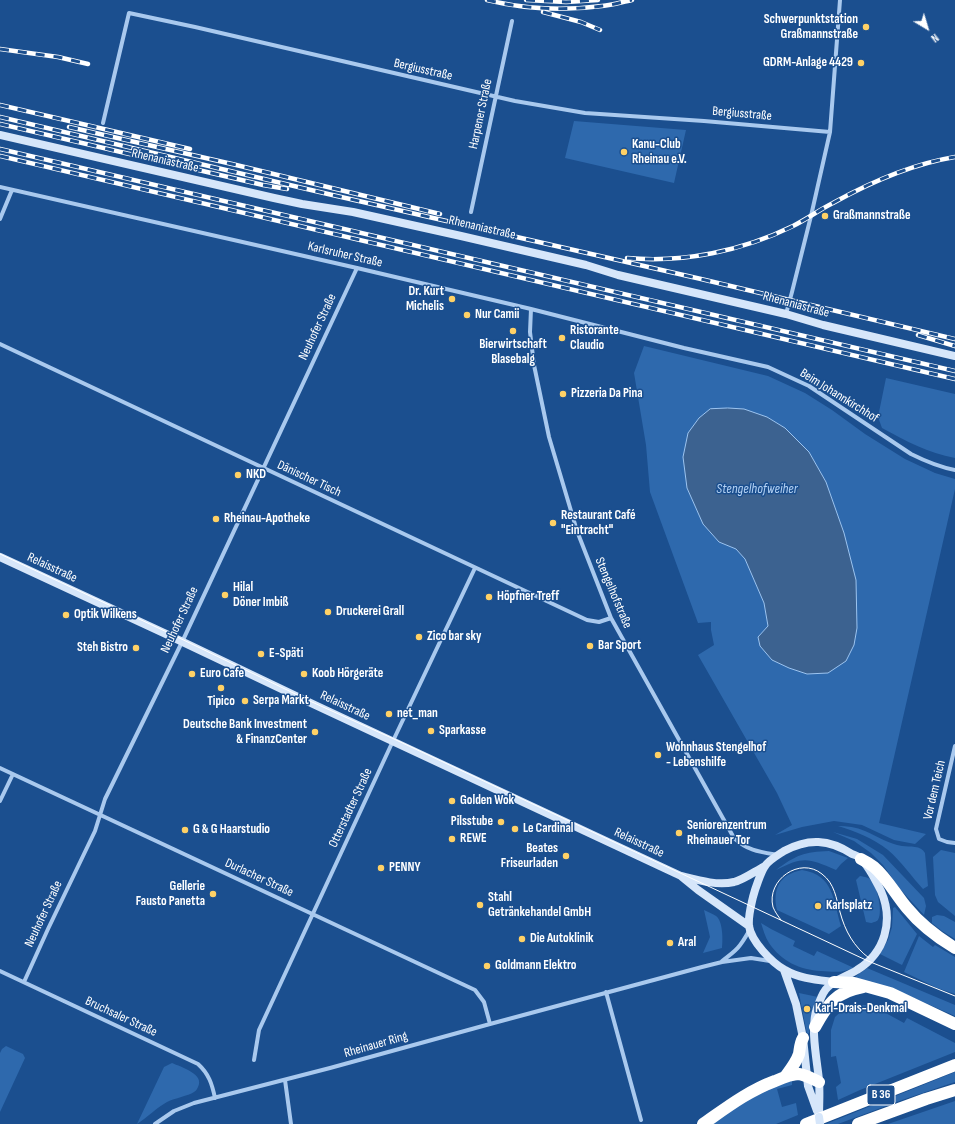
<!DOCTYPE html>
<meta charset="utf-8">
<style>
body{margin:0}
#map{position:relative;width:955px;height:1124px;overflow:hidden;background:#1b4f8f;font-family:"Sofia Sans Condensed",sans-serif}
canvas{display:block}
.north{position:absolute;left:907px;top:8px;width:40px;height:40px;-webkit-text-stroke:3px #1b4f8f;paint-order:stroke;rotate:142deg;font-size:11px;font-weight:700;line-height:16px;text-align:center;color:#fff}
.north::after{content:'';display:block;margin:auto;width:14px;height:18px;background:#fff;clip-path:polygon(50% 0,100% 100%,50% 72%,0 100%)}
</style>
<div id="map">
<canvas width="955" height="1124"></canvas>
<div class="north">N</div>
</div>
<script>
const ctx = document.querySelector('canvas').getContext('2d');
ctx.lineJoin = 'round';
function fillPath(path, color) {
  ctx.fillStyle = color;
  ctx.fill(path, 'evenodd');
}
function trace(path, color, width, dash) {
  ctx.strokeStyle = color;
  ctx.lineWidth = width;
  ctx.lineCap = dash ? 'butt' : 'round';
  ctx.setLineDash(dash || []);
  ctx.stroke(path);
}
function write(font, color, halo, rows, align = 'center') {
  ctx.font = font + ' "Sofia Sans Condensed",sans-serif';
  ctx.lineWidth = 3;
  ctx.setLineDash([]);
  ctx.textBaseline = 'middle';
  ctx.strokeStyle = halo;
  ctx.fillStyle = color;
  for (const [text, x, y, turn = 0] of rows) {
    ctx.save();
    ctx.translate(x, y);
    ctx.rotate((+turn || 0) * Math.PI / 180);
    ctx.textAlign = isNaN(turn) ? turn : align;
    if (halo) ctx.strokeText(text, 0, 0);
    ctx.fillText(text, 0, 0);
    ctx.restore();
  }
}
const green = new Path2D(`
 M574,121L686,130L674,183L565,158Z
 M644,346L768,376L805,393L832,410L865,434L905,459L935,473L955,479V489L879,823L926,834L915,844L894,840L862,825L834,821L802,827L775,835L792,825L777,793L698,655L714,645L711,630V622L698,623L650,492L646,445L634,373ZM767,417L785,428L809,452L826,482L844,533L772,659L760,646L758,637L768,626L764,603L745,559L736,549L719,542L703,524L687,488Z
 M886,378L955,394V458C928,453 906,441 882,428L878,417Z
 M838,826C847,826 856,827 865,831C877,836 889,844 902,846C910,847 921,845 925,853L928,886L923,889C911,876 901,861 888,850C873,838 855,831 838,826Z
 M833,832L857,839L883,855L924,898L926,906L924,915L900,889L883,865L871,853L854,841Z
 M941,850L955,853V916L938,902L935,895L933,857Z
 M829,851L848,858L841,864L836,870C808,858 804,856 776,870C796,855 804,852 829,851Z
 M802,870C834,875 833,900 841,926L829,934L777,910C772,889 780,874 802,870Z
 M860,876C865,877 869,877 872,881C877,887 884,915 877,921C877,921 872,923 871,923L866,922L856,880Z
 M895,907L917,934L902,965L880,954L888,940L892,927L893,908Z
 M704,910C708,912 713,914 716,916C723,921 723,940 722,948L703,953L710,937Z
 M937,915L944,916L955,922V939L942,931L932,923V917Z
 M761,923L771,929L795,941L793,946L814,956L817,951L854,968C841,973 835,972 821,971C800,970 781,961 769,943C765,937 763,929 761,923Z
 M919,936L933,947L935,945L955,957V994L937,988L904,972Z
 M867,968L955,1005V1016L907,995L856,978V976Z
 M799,993L818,997L812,1011L809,1033L807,1034L803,1014Z
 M860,1005H869L884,1009L882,1011L904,1023L907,1018L955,1043V1052L860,1090L838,1100L836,1087L841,1083L836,1056L831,1057V1030L835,1017L846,1007Z
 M6,1046L23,1054L25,1058L0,1112V1053L2,1049Z
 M172,1063C181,1067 205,1074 198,1087C197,1089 196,1091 194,1092C188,1096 175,1098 167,1102C156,1108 148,1117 137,1124L164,1067Z
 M955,1072V1082L902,1100L838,1124H826Z
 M792,1080V1085L777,1089L782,1107L796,1103L798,1115L776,1124H709L764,1090Z
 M955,1101V1124H888Z`);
const water = new Path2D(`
 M728,408L744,409L767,417L785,428L809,452L826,482L844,533L856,580L857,628L854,645L846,661L828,673L807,674L789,668L772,660L760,646L758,637L768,626L764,603L745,559L736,549L719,542L703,524L687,488L683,457L688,433L699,418L710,409Z`);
const street = new Path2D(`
 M103,123L129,13L195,27L515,101L585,113L704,121L830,132
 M0,187L357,268L531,309L684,348L768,367L809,386L911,454C925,461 939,467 955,470
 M471,212L512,21
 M0,219L12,190
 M531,309L530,332L534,365L549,437L577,531L611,618L734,838C748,851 760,852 778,855
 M786,314L792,292L811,216L830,132L840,0
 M0,344L587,620L599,622L611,618
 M955,746L936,829L939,839L947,842L955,843
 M0,768L475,990L484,1002L490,1024
 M0,801L13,774
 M722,961C737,950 740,947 749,931
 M0,971L198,1064C209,1074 212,1084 215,1098
 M24,982L48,929L95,831L105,799L183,640L357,268
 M606,992L641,1120
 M254,1060L259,1030L392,743L475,568
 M285,1080L291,1124
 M155,1124L174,1111L194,1103L330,1068L490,1024L702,967L722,962L751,958L770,961`);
const secondary = new Path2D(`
 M0,135L274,198L302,204L353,212L461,236L586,265L618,275L786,314L823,325L955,356
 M0,557L166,634L315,705L681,876C697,880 717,886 734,882C745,879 755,871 765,866
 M682,877L698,890L749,926
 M784,970L796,1004L803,1038L808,1086L817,1111
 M819,1117C819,1105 820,1092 819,1080C817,1060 810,1028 817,1008C820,1001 822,992 828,987C836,979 848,976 857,970C885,953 894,921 881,891C877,883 867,864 860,858C858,856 855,855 852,854C829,839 808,838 784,851C778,855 769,860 765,866C761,872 755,889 753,897C751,906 748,916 749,926C751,941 772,963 785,970C800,979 818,980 834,982`);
const highway = new Path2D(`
 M861,859C865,861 870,864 874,867C887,878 896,895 907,908C920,924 937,937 955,948
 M834,982L854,983L890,993L955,1024
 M815,1027C828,1004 835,992 863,987
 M785,1077C790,1070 796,1063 799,1054C800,1048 800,1043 803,1038
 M703,1124C726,1108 748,1091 775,1081C782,1078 791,1074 799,1074C806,1075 813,1079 819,1082
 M806,1124L955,1065
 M858,1124L926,1099L955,1090`);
const tram = new Path2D(`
 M0,554L169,633L312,702L394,739L819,938L868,961L955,996
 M781,920C778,916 775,912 773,907C766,880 800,856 822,874C835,884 836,898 840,912C845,931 854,947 869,958`);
const rail = new Path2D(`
 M487,0C524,9 564,11 602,6C612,5 622,2 632,0
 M526,0L566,2L598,0
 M543,12L581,22L600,30
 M0,49L58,57L88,64
 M0,105L190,149
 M0,117L328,194L701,279L955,339
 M0,124L263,185L287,189
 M69,127L232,164L440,214
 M0,149L955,371
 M0,156L955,379
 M627,258C684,263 742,251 793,226C807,219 819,210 833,203C871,182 912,164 955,157
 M918,335L955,346`);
const secondaryBridge = new Path2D(`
 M819,1117L820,1124`);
const markers = [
 [866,27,4,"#ffd166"],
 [861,63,4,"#ffd166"],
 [624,152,4,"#ffd166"],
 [825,216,4,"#ffd166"],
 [452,299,4,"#ffd166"],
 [467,315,4,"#ffd166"],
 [513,331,4,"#ffd166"],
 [562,338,4,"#ffd166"],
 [563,394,4,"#ffd166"],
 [238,475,4,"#ffd166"],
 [216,519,4,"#ffd166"],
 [553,523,4,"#ffd166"],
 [225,595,4,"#ffd166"],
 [489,597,4,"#ffd166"],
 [328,612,4,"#ffd166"],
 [66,615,4,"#ffd166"],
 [419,637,4,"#ffd166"],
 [590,646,4,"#ffd166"],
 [136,648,4,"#ffd166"],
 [261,654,4,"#ffd166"],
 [192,674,4,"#ffd166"],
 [304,674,4,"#ffd166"],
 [221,688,4,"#ffd166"],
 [245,701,4,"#ffd166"],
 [389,714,4,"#ffd166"],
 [431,731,4,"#ffd166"],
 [315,732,4,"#ffd166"],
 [658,755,4,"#ffd166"],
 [452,801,4,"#ffd166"],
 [501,822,4,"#ffd166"],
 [515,829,4,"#ffd166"],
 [185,830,4,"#ffd166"],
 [679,833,4,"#ffd166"],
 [452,839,4,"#ffd166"],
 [566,856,4,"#ffd166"],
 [381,868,4,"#ffd166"],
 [213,894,4,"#ffd166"],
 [480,905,4,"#ffd166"],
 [818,906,4,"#ffd166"],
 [522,939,4,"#ffd166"],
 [670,943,4,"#ffd166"],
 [487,966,4,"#ffd166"],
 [807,1009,4,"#ffd166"]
];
const shields = [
 [881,1095,28]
];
const shieldNames = [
 ["B 36",881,1095]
];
const poiNames = [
 ["Schwerpunktstation",858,20,"right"],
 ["Graßmannstraße",858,35,"right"],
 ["GDRM-Anlage 4429",853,63,"right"],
 ["Kanu-Club",632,145],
 ["Rheinau e.V.",632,160],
 ["Graßmannstraße",833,216],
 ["Dr. Kurt",444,292,"right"],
 ["Michelis",444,307,"right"],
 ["Nur Camii",475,315],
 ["Ristorante",570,331],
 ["Claudio",570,346],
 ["Bierwirtschaft",513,345,"center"],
 ["Blasebalg",513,360,"center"],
 ["Pizzeria Da Pina",571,394],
 ["NKD",246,475],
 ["Restaurant Café",561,516],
 ["\"Eintracht\"",561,531],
 ["Rheinau-Apotheke",224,519],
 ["Hilal",233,588],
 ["Döner Imbiß",233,603],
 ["Höpfner Treff",497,597],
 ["Druckerei Grall",336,612],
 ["Optik Wilkens",74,615],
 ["Zico bar sky",427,637],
 ["Bar Sport",598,646],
 ["Steh Bistro",128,648,"right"],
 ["E-Späti",269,654],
 ["Euro Cafe",200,674],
 ["Koob Hörgeräte",312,674],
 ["Serpa Markt",253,701],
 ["Tipico",221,702,"center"],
 ["net_man",397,714],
 ["Deutsche Bank Investment",307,725,"right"],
 ["& FinanzCenter",307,740,"right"],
 ["Sparkasse",439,731],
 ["Wohnhaus Stengelhof",666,748],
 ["- Lebenshilfe",666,763],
 ["Golden Wok",460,801],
 ["Pilsstube",493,822,"right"],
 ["Seniorenzentrum",687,826],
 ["Rheinauer Tor",687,841],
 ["Le Cardinal",523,829],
 ["G & G Haarstudio",193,830],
 ["REWE",460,839],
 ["Beates",558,849,"right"],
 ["Friseurladen",558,864,"right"],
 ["PENNY",389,868],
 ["Gellerie",205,887,"right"],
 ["Fausto Panetta",205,902,"right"],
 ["Stahl",488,898],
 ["Getränkehandel GmbH",488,913],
 ["Karlsplatz",826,906],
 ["Die Autoklinik",530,939],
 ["Aral",678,943],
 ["Goldmann Elektro",495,966],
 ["Karl-Drais-Denkmal",815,1009]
];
const streetNames = [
 ["Bergiusstraße",423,70,13],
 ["Harpener Straße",481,114,-78],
 ["Bergiusstraße",742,114,5],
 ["Rhenaniastraße",165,161,13],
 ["Rhenaniastraße",482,228,13],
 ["Karlsruher Straße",345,255,13],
 ["Rhenaniastraße",796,305,15],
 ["Neuhofer Straße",318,327,-65],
 ["Beim Johannkirchhof",839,396,32],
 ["Dänischer Tisch",309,479,25],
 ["Relaisstraße",52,568,25],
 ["Stengelhofstraße",613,593,67],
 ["Neuhofer Straße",180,620,-65],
 ["Relaisstraße",345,706,25],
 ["Vor dem Teich",935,790,-77],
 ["Otterstadter Straße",351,808,-65],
 ["Relaisstraße",639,843,25],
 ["Durlacher Straße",259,878,25],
 ["Neuhofer Straße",44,914,-65],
 ["Bruchsaler Straße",121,1017,25],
 ["Rheinauer Ring",376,1045,-16]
];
const waterNames = [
 ["Stengelhofweiher",757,489]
];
fillPath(green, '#2e69ad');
fillPath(water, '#3c6290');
trace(water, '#9cc4f0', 1);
trace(street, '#a9c9ee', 4);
trace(secondary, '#d6e6fa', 8);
trace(highway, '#fff', 12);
trace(tram, '#fff', 1);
trace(rail, '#fff', 4.5);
trace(rail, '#1b4f8f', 3, [9]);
trace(secondaryBridge, '#d6e6fa', 8);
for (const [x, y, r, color] of markers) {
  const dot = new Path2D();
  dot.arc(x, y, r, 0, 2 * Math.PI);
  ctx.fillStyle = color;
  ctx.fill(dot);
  trace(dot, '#1b4f8f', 1.5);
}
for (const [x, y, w] of shields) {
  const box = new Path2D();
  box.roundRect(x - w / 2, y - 10, w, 20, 3);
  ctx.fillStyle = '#1b4f8f';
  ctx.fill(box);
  trace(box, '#fff', 1);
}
write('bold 12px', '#fff', null, shieldNames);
write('bold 13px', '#fff', '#1b4f8f', poiNames, 'left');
write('13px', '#fff', '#1b4f8f', streetNames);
write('italic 14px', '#b5d3f5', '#1b4f8f', waterNames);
</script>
